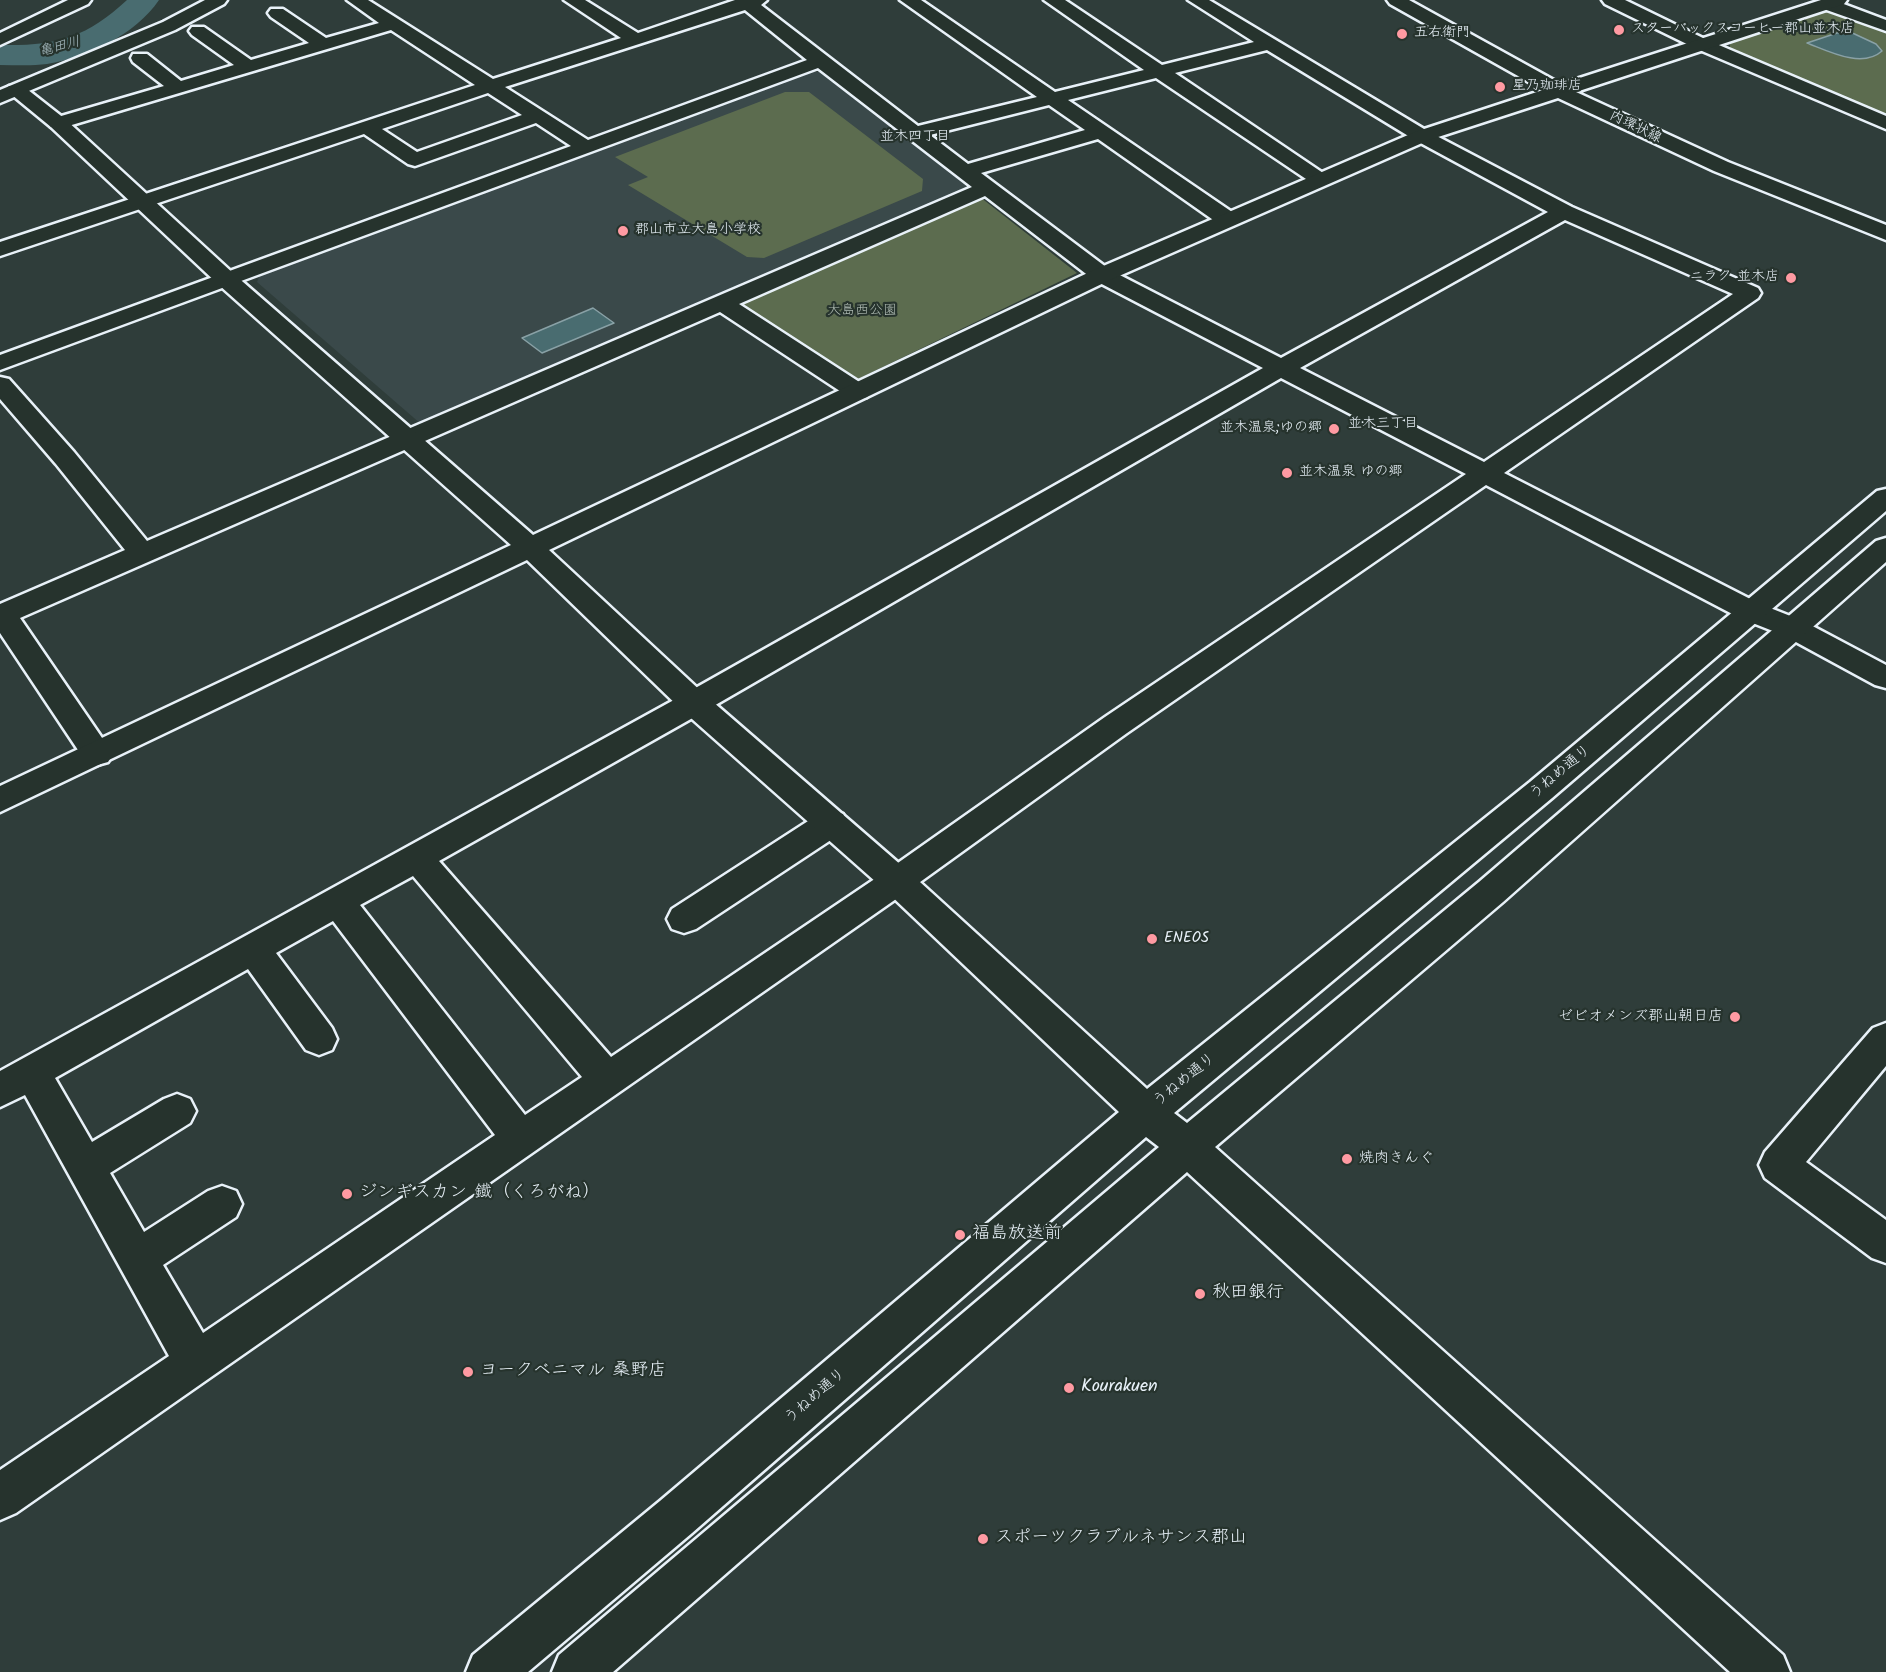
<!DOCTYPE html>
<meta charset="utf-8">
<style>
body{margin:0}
canvas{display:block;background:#2f3d3a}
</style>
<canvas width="1886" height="1672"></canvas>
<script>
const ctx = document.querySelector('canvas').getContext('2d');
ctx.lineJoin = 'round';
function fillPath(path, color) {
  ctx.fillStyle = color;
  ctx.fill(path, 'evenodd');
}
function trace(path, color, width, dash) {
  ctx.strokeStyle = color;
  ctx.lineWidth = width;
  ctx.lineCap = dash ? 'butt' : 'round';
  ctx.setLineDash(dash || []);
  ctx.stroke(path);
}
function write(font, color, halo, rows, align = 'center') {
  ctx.font = font + ' Kalam,"Klee One",sans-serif';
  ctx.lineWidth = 4.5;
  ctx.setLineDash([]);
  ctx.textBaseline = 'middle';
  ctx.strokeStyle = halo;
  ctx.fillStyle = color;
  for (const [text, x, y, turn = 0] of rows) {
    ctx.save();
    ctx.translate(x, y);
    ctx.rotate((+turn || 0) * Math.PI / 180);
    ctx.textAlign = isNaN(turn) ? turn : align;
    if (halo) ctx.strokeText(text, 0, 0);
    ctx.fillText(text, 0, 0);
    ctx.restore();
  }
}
const built = new Path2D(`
 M806,72H820L969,187L421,424L257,282L260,275Z`);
const green = new Path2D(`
 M1825,12H1831L1886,31V116L1730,49V43Z
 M785,92H809L923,179L922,191L764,258L747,257L628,185L648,177L615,157Z
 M980,197L1077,273L858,379L737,302Z`);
const water = new Path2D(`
 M1846,30L1876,44L1882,51C1862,69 1828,51 1807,43Z
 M593,308L614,323L542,353L522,338Z`);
const river = new Path2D(`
 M127,0H159C135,35 88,57 47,64C32,66 16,65 0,65V45C55,46 85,39 127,0Z`);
const minor = new Path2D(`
 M68,0H91L88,4L0,45V33Z
 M205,0H227L224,4L175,30L0,103V90L163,22Z
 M347,0H368L493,79L621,38L564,0H585L638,33L735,0H767L761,5L918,126L1037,97L900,0H921L1055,92L1144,70L1044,0H1065L1162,65L1254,42L1188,0H1209L1429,132L1572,207L1758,288L1761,293L1758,298L1504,473L1760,604L1803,621L1886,665V688L1875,685L1783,635L1740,618L1486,485L1127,733L909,890L16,1513L0,1520V1470L169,1356L25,1095L0,1107V1071L683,695L1263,368L1094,280L985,196L739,304L867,387L870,392L867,397L858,399L849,397L720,312L20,618L113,754L108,762L97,765L86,762L0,633V604L125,550L56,464L0,399V377L9,379L74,452L147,541L972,187L818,68L0,370V355L571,146L536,123L415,166L408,164L364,134L0,256V242L475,85L391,30L65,127H51L48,123L51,119L164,86L133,62L131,58L133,54H147L181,81L234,65L192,35L189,31L192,27H204L251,60L309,43L271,17L268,13L271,9H283L326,38L379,23ZM745,10L807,60L588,140L505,87ZM1267,50L1415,140L1548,212L1281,358L1110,270L981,173L1098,139L1219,224L1227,225L1235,224L1238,219L1235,214L1068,100L1156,78L1312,183L1319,185L1326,183L1329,179L1326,175L1175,73ZM488,93L522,115L417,152L382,129ZM1049,105L1085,130L968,164L930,135ZM1565,220L1733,294L1484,462L1300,368ZM1281,378L1466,474L1105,717L885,872L611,1057L439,861L705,711ZM413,876L582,1077L525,1115L360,905ZM333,921L495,1135L203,1333L163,1265L236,1217L242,1204L236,1191L222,1186L208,1191L144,1232L110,1173L190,1123L196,1111L190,1099L177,1094L164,1099L92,1142L55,1078L248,969L306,1050L319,1055L332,1050L337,1039L332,1028L276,953Z
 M1602,0H1625L1707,40L1886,116V129L1695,48L1605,4Z
 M1822,0H1833L1886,20V31L1821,8L1818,4Z
 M831,811L843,814L847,823L843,832L696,929L684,933L672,929L667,919L672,909L819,814Z
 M1886,1023V1066L1806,1162L1886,1220V1263L1872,1258L1765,1178L1759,1165L1765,1152L1873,1028Z`);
const tertiary = new Path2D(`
 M1387,0H1409L1561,84L1821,0H1847L1844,4L1576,92L1728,162L1886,225V240L1714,171L1558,98L1429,140L1110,280L549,550L705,695L909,872L1147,1089L1530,782L1877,491L1886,489V511L1552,798L1174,1113L1187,1123L1479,882L1876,541L1886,538V562L1503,902L1215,1147L1783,1655L1790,1672H1730L1187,1172L613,1672H552L559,1655L1159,1147L1146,1137L692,1533L528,1672H466L473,1655L660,1501L1119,1112L885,890L683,711L527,560L0,812V786L511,545L219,285L51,127L6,90L9,86H23L65,119L235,275L533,535L1094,270L1415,132L1543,90L1390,4Z`);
const markers = [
 [1619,30,6,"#ff9aa2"],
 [1402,34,6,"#ff9aa2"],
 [1500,87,6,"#ff9aa2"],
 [623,231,6,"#ff9aa2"],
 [1791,278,6,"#ff9aa2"],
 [1334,429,6,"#ff9aa2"],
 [1287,473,6,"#ff9aa2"],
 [1152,939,6,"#ff9aa2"],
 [1735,1017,6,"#ff9aa2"],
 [1347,1159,6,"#ff9aa2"],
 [347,1194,6,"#ff9aa2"],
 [960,1235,6,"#ff9aa2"],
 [1200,1294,6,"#ff9aa2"],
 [468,1372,6,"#ff9aa2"],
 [1069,1388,6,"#ff9aa2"],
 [983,1539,6,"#ff9aa2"]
];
const farPoinames = [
 ["スターバックスコーヒー郡山並木店",1631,30],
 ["五右衛門",1414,34],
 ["星乃珈琲店",1512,87],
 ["郡山市立大島小学校",635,231],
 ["ニラク 並木店",1779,278,"right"],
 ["並木温泉;ゆの郷",1322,429,"right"],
 ["並木温泉 ゆの郷",1299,473]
];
const farWaternames = [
 ["亀田川",60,48,-15]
];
const farStreetnames = [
 ["内環状線",1635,128,26]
];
const farNeighbourhoodnames = [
 ["並木四丁目",915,138],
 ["並木三丁目",1383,425]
];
const farParknames = [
 ["大島西公園",862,312]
];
const streetNames = [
 ["うねめ通り",1561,773,-40],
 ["うねめ通り",1185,1081,-39],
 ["うねめ通り",816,1397,-41]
];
const poiNames = [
 ["ENEOS",1164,939],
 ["ゼビオメンズ郡山朝日店",1723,1017,"right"],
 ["焼肉きんぐ",1359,1159]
];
const nearPoinames = [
 ["ジンギスカン 鐡（くろがね）",359,1194],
 ["福島放送前",972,1235],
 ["秋田銀行",1212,1294],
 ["ヨークベニマル 桑野店",480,1372],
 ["Kourakuen",1081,1388],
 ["スポーツクラブルネサンス郡山",995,1539]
];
fillPath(built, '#3a494a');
fillPath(green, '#5c6c4f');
fillPath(water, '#496c70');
trace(water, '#89a1a6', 1.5);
fillPath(river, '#496c70');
trace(minor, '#e8f1f8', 5);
trace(tertiary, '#e8f1f8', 5);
fillPath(minor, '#26332d');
fillPath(tertiary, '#26332d');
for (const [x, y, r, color] of markers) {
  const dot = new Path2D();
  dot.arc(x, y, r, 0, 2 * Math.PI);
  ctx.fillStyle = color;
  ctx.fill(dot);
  trace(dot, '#26332d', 2);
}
write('14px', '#e8f1f8', '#26332d', farPoinames, 'left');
write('italic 14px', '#a8bcc2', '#26332d', farWaternames);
write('14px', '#e8f1f8', '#26332d', farStreetnames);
write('14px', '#e8f1f8', '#26332d', farNeighbourhoodnames);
write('14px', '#b0bcb4', '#26332d', farParknames);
write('15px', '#e8f1f8', '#26332d', streetNames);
write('15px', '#e8f1f8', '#26332d', poiNames, 'left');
write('18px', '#e8f1f8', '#26332d', nearPoinames, 'left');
</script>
